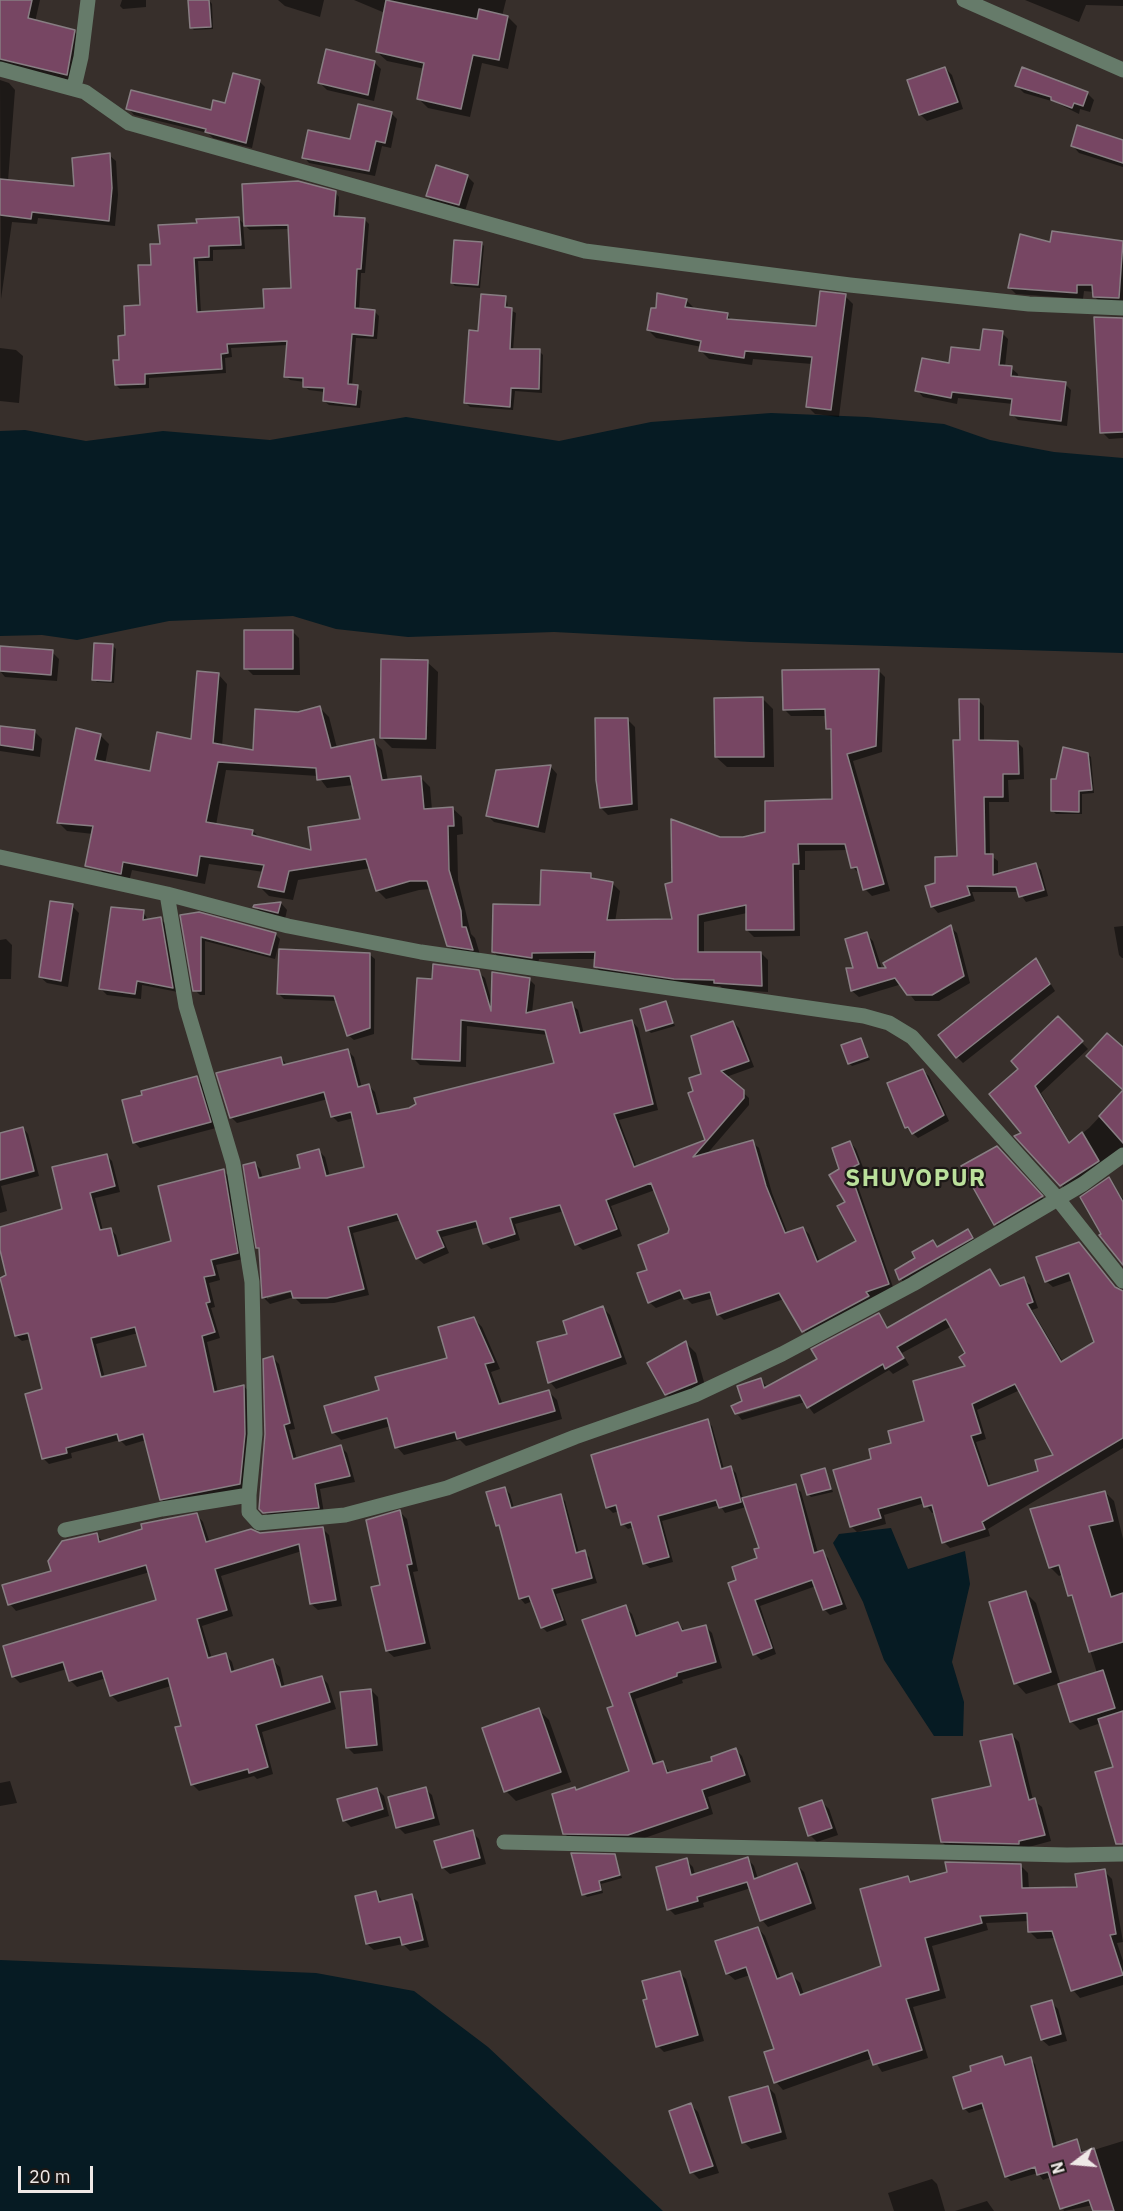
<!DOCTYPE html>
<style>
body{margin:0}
#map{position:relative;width:1123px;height:2211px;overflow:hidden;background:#372f2b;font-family:"IBM Plex Sans",sans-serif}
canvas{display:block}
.north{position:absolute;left:1045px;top:2133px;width:60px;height:60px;-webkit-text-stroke:4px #1c1816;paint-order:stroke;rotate:254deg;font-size:16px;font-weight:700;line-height:24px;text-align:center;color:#efe9e7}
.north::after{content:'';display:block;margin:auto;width:21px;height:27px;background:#efe9e7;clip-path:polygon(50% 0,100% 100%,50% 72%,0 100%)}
.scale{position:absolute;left:18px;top:2166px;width:75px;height:27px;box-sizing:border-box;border:3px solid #efe9e7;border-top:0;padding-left:8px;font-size:18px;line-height:21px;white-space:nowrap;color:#efe9e7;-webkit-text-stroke:4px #1c1816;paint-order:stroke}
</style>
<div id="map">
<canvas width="1123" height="2211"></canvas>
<div class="north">N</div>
<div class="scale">20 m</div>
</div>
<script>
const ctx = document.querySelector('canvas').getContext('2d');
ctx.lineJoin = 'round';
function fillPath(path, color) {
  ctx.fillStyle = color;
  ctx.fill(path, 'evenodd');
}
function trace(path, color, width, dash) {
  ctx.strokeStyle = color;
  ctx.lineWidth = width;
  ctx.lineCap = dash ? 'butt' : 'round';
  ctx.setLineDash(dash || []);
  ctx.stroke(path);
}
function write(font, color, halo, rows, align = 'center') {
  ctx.font = font + ' "IBM Plex Sans",sans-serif';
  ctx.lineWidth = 4.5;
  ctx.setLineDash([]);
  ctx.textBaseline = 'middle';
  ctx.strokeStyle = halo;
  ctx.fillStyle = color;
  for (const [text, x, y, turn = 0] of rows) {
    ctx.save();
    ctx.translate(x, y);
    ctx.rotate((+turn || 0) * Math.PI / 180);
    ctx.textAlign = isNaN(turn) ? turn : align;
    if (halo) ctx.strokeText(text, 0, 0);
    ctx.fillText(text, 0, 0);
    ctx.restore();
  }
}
const water = new Path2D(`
 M771,413L867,417L944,424L990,440L1054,452L1123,458V653L751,642L554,632L408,637L336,629L293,616L169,621L77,640L42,635L0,636V431L25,430L86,441L163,431L270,440L406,417L559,441L651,422Z
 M891,1528L908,1569L965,1551L970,1584L952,1662L964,1702L963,1736H934L884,1660L863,1602L833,1543L839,1534Z
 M0,1960L316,1973L414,1991L488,2047L663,2211H0Z`);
const shadow = new Path2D(`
 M0,0H40L35,22L74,31L80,38L73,81L9,65L0,68Z
 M122,0H146V7L123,9L120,6Z
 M209,0L212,4L213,29L194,30L191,27Z
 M278,0H324L320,17L285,6Z
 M354,0H506L502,16L508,17L517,26L508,69L482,63L470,117L428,108L418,98L425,69L387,61L377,52L385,13Z
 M1025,0H1123V6L1086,5L1079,22Z
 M375,63L381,69L374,101L327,90L320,83Z
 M945,68L952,75L963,109L927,121L920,114Z
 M0,80L9,83L15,90L8,181L75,188L109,155L116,161L118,195L115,226L38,218L37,224L12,222L1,299Z
 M259,81L265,87L252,148L213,138L208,133L134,115L128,108L212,112L227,105Z
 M1017,86L1087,93L1094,100L1090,112L1080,109L1079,114L1055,102L1024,93Z
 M391,113L397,119L391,148L382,146L375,176L309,163L304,157L351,141Z
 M1123,142V167L1079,153L1072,145Z
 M467,176L474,183L465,211L434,203L427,196Z
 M335,192L339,197L338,217L364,219L369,224L365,273H361L359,310L374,311L379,316L377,339L356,338L352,386L362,391L360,408L329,405L324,401L325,392L309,390L304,386L305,382L290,380L286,376L288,345L231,348L232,357L225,358L226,373L149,378V388L120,389L116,385L127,337L142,306L152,266L161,245L198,224L239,219L245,225ZM243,224L250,230L289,229L292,290L266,310L201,313L198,261H213V250L245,249Z
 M1053,232L1123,243V304L1101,303L1094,296V292L1084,291L1083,299L1016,294L1009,287L1051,244Z
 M481,243L484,246L480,288L455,286L452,283Z
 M482,296L505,298L503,314L505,315L507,300L508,309L516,313L513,350L539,351L543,355L542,393L515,391L513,410L470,407L466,403L470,332H480Z
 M845,296L853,304L839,417L815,414L807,406L812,364L753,359L752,365L709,359L701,351L702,347L656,338L648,330L686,300L694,308L727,315L733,321L817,328Z
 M1123,318V438L1109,439L1102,432Z
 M1002,333L1008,339L1005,367L1011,368L1018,374L1017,378L1065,384L1071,390L1067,426L1018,420L1012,414L1013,404L958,398L957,404L923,397L917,390L950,365L982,352Z
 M0,348L16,350L23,356L19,403L0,401Z
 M292,631L299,638L300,675H253L246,668Z
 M113,646L116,649L114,683L97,682L94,679Z
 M0,648L52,652L59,659L57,681L5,677L0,671Z
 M427,662L438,672L436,749L392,748L381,737Z
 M878,670L885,677L882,752L853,761L890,891L872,896L865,889L860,874L852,867L848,850L805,851V870H799L800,936L754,937L747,930V913L704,922V954L761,953L768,960V992L723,989L720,986L682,985L602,973L596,967V959H539L538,964L500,959L494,952L541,906L590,874L597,881L613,884L620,891L615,922L674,921V883L719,839H743L767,834L834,801L833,733L827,728V716H791L784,709Z
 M218,674L227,684L222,746L255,752L298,714L320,708L329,717L337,748L373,741L382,750L388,781L421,778L430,787L432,810L452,808L462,817L463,834L457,835L458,880L471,934L475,938L481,958L457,954L448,945L432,889L419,890L386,899L377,890L371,868L298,880L293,900L269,896L260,887L264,872L209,864L205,884L132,870L129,882L107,877L88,858L93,834L67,831L58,822L100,735L109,744L105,764L151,773L193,740ZM226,770L318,776L327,788L354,785L362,820L313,852L260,838L253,831L216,825Z
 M763,699L773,709L774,767H727L716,757Z
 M978,700L984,706V741L1017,742L1023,748L1024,779L1008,780L1009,802H989L990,855L998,861V875L1035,864L1041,870L1048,896L1026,902L1019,892H972L975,901L938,913L933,907L927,887L936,884L958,858L961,742Z
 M628,720L635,727L638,810L608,815L601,808Z
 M0,727L35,732L42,739L40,757L0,751Z
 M1087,754L1091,757L1094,793L1082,794V814H1056L1053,811Z
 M551,767L557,774L545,833L494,822L487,815L497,772Z
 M281,903L287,910L285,919L262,913L255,907Z
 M72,906L79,913L68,987L47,983L40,977Z
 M143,912L149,921L161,919L166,925L178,992L142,985L141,999L107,995L101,989Z
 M182,916L275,934L280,939L275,959L205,941V995H200L195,990Z
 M1123,926V958H1122L1119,955L1114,927Z
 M950,927L957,933L970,983L939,1001H915L902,984L859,997L852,991L848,970L855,969L866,934L873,941L882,969H889Z
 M6,939L12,945L11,979H0V940Z
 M369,954L375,959L374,1034L354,1040L348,1035L337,1001L284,999L278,993Z
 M1036,960L1055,991L963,1063L957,1057Z
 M478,972L485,978L492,1003L529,979L535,985L532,1013L571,1004L578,1010L584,1034L632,1021L638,1028L658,1110L619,1120L637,1168L707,1141L690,1094L694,1092L733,1022L739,1028L754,1067L726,1077L749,1098V1105L706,1155L752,1142L759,1148L772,1193L788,1234L803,1228L809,1234L820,1262L858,1241L841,1170L850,1142L856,1149L864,1170L854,1175L894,1290L809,1338L784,1299L724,1320L718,1314L714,1298L692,1304L685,1297L656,1308L649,1302V1270L670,1229L655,1190L611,1206L622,1236L583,1250L576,1244L564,1211L515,1224L520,1240L491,1249L485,1243L479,1227L442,1237L449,1253L424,1264L417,1258L401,1220L353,1233L369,1295L334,1303L301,1304L294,1297L270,1304L264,1298L260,1250L258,1248L254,1163L260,1169L263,1179L302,1169L319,1151L325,1157L330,1177L366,1168L354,1118L338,1122L332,1116L328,1099L237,1123L231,1117L281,1058L288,1066L348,1051L354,1057L362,1088L369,1086L375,1092L381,1115L410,1110L556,1064L548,1035L467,1026L466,1067L420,1065L414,1059L434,980ZM298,1287V1290L267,1299V1296Z
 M665,1003L675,1026L651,1033L648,1030Z
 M1058,1018L1088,1049L1041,1093L1070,1143L1089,1128L1123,1092V1154L1067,1192L1023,1133L1020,1069Z
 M861,1039L870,1060L852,1066L849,1063Z
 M923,1071L929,1076L949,1121L918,1138L906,1127Z
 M196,1078L202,1084L216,1128L140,1148L134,1142Z
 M23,1128L28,1134L39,1176L1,1186L7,1211L0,1213V1135Z
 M106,1155L112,1161L120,1192L95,1198L103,1231L110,1229L116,1235L122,1257L173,1242L224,1171L229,1177L243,1259L216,1265L220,1280L209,1283L215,1307L211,1308L220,1338L207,1342L218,1393L244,1386L249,1392L246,1490L167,1505L161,1499L146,1440L126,1446L120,1440L71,1453L72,1458L49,1464L43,1458L44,1390L31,1339L22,1341L16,1336L0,1244V1229L64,1210ZM138,1333L147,1367L105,1378L96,1344Z
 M1004,1155L1048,1204L1002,1231L995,1224Z
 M1108,1179L1123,1199V1216Z
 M968,1231L975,1241L903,1282L901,1279L897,1270L918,1259L933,1242L938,1248Z
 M1079,1243L1123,1296V1448L988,1529L990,1536L950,1548L944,1542L935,1512L932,1513L925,1503L884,1515L886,1524L857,1532L851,1526L873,1460L926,1422L967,1367V1354L952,1326L902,1353L909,1365L893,1374L889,1370L814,1414L805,1402L742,1420L738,1415L807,1395V1392L736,1413L761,1380L768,1388L819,1360L878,1315L889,1329L990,1271L1002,1286L1023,1279L1030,1285L1038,1308L1032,1310L1063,1362L1096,1343L1073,1280L1053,1287L1046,1281ZM1020,1390L1055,1455L1040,1472L991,1487L976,1442L986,1439L977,1410Z
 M603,1308L610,1315L627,1364L556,1389L550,1382L569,1335Z
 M474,1319L482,1327L500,1369L491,1372L503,1405L549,1392L557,1400L562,1419L466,1446L460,1440L404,1455L397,1447L391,1426L341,1440L333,1432L381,1391L449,1359Z
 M686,1343L696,1353L707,1393L677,1405L666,1394Z
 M273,1358L279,1364L295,1429L289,1430L297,1460L341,1447L347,1453L355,1482L320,1489L324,1513L270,1518L261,1508Z
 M707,1421L712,1426L724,1469L731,1468L736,1473L743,1499L795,1486L801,1492L818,1553L822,1552L828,1558L847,1609L830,1615L824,1609L816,1586L760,1606L776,1654L761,1660L755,1654L738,1581L759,1559L761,1549L746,1507L725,1513L720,1505L662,1521L673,1562L650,1568L644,1563L634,1527L628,1529L623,1524L619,1511L613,1513L607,1507Z
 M824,1470L833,1492L811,1497L808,1494Z
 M505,1489L510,1494L514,1508L560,1496L565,1501L579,1553L584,1552L589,1557L597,1583L556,1594L567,1625L547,1632L542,1627L533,1601L525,1604L520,1598L502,1531L497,1525Z
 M1105,1492L1114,1501L1123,1539V1763L1101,1723L1080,1730L1071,1721L1060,1683L1026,1694L1016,1683L1025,1592L1036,1603L1061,1685L1097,1673L1075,1601L1070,1595L1063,1574L1059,1576L1050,1567Z
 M400,1512L407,1519L418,1571L413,1572L431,1649L394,1657L387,1651L382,1586Z
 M197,1515L203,1522L210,1543L260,1534L322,1528L329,1535L342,1606L318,1610L311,1604L302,1551L221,1576L233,1616L202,1626L212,1659L226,1655L232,1662L235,1673L273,1661L280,1667L285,1688L322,1677L328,1684L336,1709L262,1732L273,1774L257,1779L254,1776L199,1791L192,1784L183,1727L171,1686L118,1702L111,1695L106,1678L77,1687L70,1680L67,1669L20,1683L13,1676L158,1601L150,1572L16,1611L10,1604L53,1573L96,1535L104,1542Z
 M625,1607L632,1614L640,1636L678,1623L685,1631L705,1626L712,1633L722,1668L682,1680L683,1683L635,1699L657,1764L662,1762L671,1774L714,1762L736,1750L742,1756L751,1782L708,1797L713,1814L636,1841L571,1840L564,1833L577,1791L631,1772L615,1707Z
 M371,1690L378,1697L383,1751L354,1754L347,1747Z
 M539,1710L549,1720L571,1782L516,1801L506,1791Z
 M1012,1735L1019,1742L1033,1800L1042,1807L1051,1841L1025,1848L949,1849L942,1842L992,1787Z
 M10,1781L17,1803L0,1806V1783Z
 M377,1789L384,1796L389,1816L351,1827L344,1820Z
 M425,1789L432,1795L440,1825L405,1834L398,1827Z
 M822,1802L829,1809L838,1835L817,1842L810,1835Z
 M472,1832L479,1839L486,1864L450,1874L443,1868Z
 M614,1856L622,1878L601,1884L603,1893L587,1897L584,1894Z
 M748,1859L754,1866L758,1879L797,1865L804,1872L816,1909L768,1927L762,1920L751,1888L703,1903L704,1907L675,1915L669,1909L686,1860L693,1867L695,1875Z
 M1020,1865L1028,1873L1029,1890L1078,1888L1104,1871L1112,1879L1123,1942L1117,1943L1123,1961V1985L1080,1998L1073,1990L1056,1938L1037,1939L1029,1931V1921L986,1923L988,1930L932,1946L946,1998L913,2007L928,2058L882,2072L873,2058L783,2090L776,2082V2050L750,1975L735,1980L727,1973L758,1928L765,1936L781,1979L792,1975L800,1983L804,1995L883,1967L908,1877L913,1883Z
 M376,1892L383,1902L411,1895L418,1902L429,1947L410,1951L403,1944L374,1950L367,1944Z
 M680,1973L686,1979L704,2041L664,2052L658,2046Z
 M1051,2002L1058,2009L1067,2041L1049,2046L1042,2040Z
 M1002,2058L1008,2066L1030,2059L1035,2064L1057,2147L1076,2141L1084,2153L1123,2141V2211H1094L1093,2205L1064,2211L1051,2177L1043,2180L1038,2173L1011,2181L1006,2176L985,2108L969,2113L964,2108L973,2072Z
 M768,2087L775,2094L787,2139L751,2149L744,2142Z
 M691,2105L698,2112L719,2173L699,2179L692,2172L670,2112Z
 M932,2179L937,2184L945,2211H894L888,2193Z
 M987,2201L994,2211H955Z`);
const building = new Path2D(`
 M0,0H32L28,18L75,30L67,75L0,59Z
 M188,0H209L211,27L190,28Z
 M386,0L477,19L479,9L508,16L499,60L473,55L461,109L417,99L424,63L376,52Z
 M326,49L375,61L368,95L318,83Z
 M945,67L958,102L919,115L907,80Z
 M1022,67L1088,92L1083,106L1074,103L1072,108L1051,100V97L1015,86Z
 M233,73L260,80L246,143L205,132L206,129L126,109L131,90L211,110L213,100L225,103Z
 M358,104L392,112L385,143L376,141L369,171L302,158L308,130L350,139Z
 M1077,125L1123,140V163L1071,146Z
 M110,153L112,188L109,221L32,212L31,219L0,215V179L74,186L72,158Z
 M436,165L468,175L459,205L426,196Z
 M298,181L336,191L334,216L365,218L361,269H357L355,308L375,310L373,336L352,334L348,384L358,385L356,405L323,401L324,388L303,387V378L284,377L287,341L227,344L228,353L221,354L222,369L145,374V384L115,385L113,360H119L118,336L125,335L124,306L140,305L138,265H151L150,244H160L158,225L197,223L196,219L239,217L241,245L209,246V257L194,258L197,312L264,308L263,289L291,288L288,225L244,226L242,184Z
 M1052,231L1123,241L1119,298L1093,297L1092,285H1077V293L1008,288L1020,234L1050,242Z
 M454,240L482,242L478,285L451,283Z
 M820,291L846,294L831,410L806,407L812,357L745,351L744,358L699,351L701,341L647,330L651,308H656L657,293L687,299L685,307L728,313L727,319L816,326Z
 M481,294L506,296L505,307L512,308L510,349H540L539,389L511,388L510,407L464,403L469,330L478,331Z
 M1094,317L1123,318V432L1100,433Z
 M983,329L1003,331L999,365L1012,366L1011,376L1066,382L1061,421L1010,415L1012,399L952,392L951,398L915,391L922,358L949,363L951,347L980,350Z
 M244,630H293V669H244Z
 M94,643L113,644L111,681L92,680Z
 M0,646L53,650L51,675L0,671Z
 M381,659L428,660L426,739L380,738Z
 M879,669L876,746L847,754L884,884L863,890L857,867L851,868L845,844H798L799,864H793L794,930H746V905L698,915V952H761L762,986L714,983V980L674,979L594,967L595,952L532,953V958L492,952L493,904L540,905L541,870L591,873V878L613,882L607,920L672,919L665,884L672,882L671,819L720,837H743L765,832V801L832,799L831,729H826L825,709L783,710L782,670Z
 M197,671L219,673L213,743L253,750L255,709L298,712L320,706L331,748L374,739L382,780L421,776L424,809L453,807L454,826H448L449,870L461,911L462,927H466L473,950L447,946L427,881H410L376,891L366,859L289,871L284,892L258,887L264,865L200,856L197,876L123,862L121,874L85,866L93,826L57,823L76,728L101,734L95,760L150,771L157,732L191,739ZM218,762L316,768L317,780L350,776L360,819L308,827L311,850L252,835L253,830L206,822Z
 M763,697L764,757H715L714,698Z
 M959,699H979V740L1018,741L1019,774H1003V797H984L985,854H993V875L1036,863L1044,890L1019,897L1016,887L967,886L970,895L931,907L925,886L935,883V857L957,856L953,740H960Z
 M595,718H628L632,804L600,808L596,780Z
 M0,726L35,730L33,750L0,745Z
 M1063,747L1088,753L1092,790L1079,791V812L1051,811V779H1056Z
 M551,765L538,827L486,816L496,770Z
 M50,901L73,904L61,981L39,977Z
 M281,902L278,913L253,907L254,905Z
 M111,907L144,910L143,920L161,917L173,988L137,981L135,994L99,989Z
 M199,912L276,933L270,955L201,937V991H193L180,915Z
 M951,925L964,976L932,995H907L895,978L851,991L846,968H853L845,939L867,932L878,968H886L883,963Z
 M279,949L370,953V1028L347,1036L334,996L277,994Z
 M1036,958L1050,984L956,1058L938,1035Z
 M433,964L479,970L491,1011L492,972L530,978L526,1013L572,1002L580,1033L632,1020L653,1104L614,1114L634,1167L705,1140L688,1093L693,1091L689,1078L701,1074L691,1036L733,1021L749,1061L721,1071L744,1090V1098L693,1157L753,1140L766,1186L785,1233L803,1227L817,1262L856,1241L837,1206L845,1202L829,1175L839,1169L832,1148L850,1141L859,1164L849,1169L889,1284L866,1292L869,1296L802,1332L779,1293L717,1315L710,1292L684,1299L680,1290L648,1303L637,1273L647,1270L638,1245L668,1233L669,1229L651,1183L606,1200L617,1229L575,1245L560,1205L510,1218L515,1234L483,1244L476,1221L437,1231L444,1247L416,1259L397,1214L348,1227L364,1289L327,1298H293L291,1291L262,1298L259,1248H256L243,1165L255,1162L259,1178L300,1168L297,1155L319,1149L326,1176L364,1167L351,1112L331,1117L324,1092L230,1118L216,1073L281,1057L283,1065L348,1049L358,1087L369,1084L377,1114L409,1108L416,1104L414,1098L554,1063L545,1030L461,1020L460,1061L412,1059L417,978L432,979Z
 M666,1001L673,1023L646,1031L640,1009Z
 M1058,1016L1083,1041L1035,1086L1069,1143L1082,1132L1099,1161L1060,1186L1014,1136L1021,1133L989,1094L1018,1069L1011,1061Z
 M1107,1033L1123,1047V1143L1099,1116L1123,1090L1086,1056Z
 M861,1038L868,1057L848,1064L841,1045Z
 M923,1069L944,1115L912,1134L908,1127L905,1128L887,1083Z
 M197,1076L211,1122L133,1143L122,1100L142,1095L141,1091Z
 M23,1127L34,1171L0,1180V1133Z
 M997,1146L1043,1196L994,1225L961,1166Z
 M107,1154L115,1186L90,1193L100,1230L111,1228L118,1256L171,1241L158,1186L224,1169L238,1253L211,1260L215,1275L204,1277L210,1302L206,1303L215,1332L202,1336L214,1392L244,1385L245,1434L240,1484L160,1500L143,1434L119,1441L117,1434L66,1448L67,1453L42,1459L25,1394L42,1389L28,1333L15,1336L0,1278L6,1275L0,1250V1227L62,1209L52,1167ZM135,1327L146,1366L101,1377L91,1338Z
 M1109,1177L1123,1202V1265L1099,1235L1101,1234L1080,1197Z
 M968,1229L973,1238L899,1280L895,1270L915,1258L912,1252L933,1240L937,1247Z
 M1079,1242L1115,1287L1123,1291V1438L982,1522L985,1529L942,1543L932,1505L924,1507L921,1497L878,1509L881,1518L850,1527L833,1470L871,1459L869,1449L891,1443L888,1431L924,1421L913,1381L965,1366L959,1357L965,1353L946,1319L897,1347L904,1358L885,1369L883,1364L807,1408L800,1395L735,1414L731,1406L742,1401L737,1386L761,1378L764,1388L817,1359L811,1349L879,1313L887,1328L990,1269L1000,1286L1024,1277L1033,1302L1027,1304L1061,1362L1094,1342L1069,1273L1045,1282L1036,1257ZM1015,1384L1053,1455L1035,1460L1038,1471L988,1486L971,1436L981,1433L972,1404Z
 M603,1306L621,1357L548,1383L537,1342L567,1334L563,1321Z
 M474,1317L494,1362L485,1364L499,1404L549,1390L555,1411L457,1439L455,1432L395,1448L387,1418L332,1433L324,1406L379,1390L375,1377L447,1358L438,1327Z
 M686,1341L697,1382L665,1395L647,1363Z
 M273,1356L290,1423L284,1425L293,1459L341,1445L350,1476L315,1484L319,1508L263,1513L259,1509L265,1434L263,1359Z
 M708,1419L721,1469L731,1466L741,1502L719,1508L716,1500L658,1516L669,1557L643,1564L631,1522L621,1525L616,1505L606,1508L591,1455Z
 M825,1468L831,1489L807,1495L801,1475Z
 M796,1484L814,1553L823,1550L842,1604L823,1610L812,1580L755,1600L772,1648L753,1655L728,1583L736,1580L732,1567L757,1558L754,1549L759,1548L742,1498Z
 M505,1487L511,1508L561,1494L576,1553L585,1550L592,1578L552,1589L563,1620L541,1628L529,1596L519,1599L499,1525L496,1526L486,1492Z
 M1105,1491L1113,1521L1089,1526L1111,1597L1123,1593V1642L1089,1652L1072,1595L1068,1596L1059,1565L1049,1568L1030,1509Z
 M400,1510L412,1564L407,1565L425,1643L386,1651L371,1587L380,1585L366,1520Z
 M197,1513L206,1542L251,1529L260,1533L323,1527L336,1600L310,1604L299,1544L215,1569L227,1610L197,1619L208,1658L226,1653L231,1672L273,1659L281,1687L322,1676L330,1702L256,1725L268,1767L249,1773L248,1769L191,1785L175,1727L181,1726L168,1678L110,1696L102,1671L69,1681L63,1662L12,1677L3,1646L156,1600L146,1565L8,1605L2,1585L51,1571L48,1561L62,1541L97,1533L99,1542L142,1529L141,1524Z
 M1026,1591L1051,1672L1014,1684L989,1602Z
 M626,1605L636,1636L678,1622L682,1631L706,1625L716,1662L677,1673V1676L629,1693L653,1764L663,1761L667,1773L712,1761L711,1757L736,1748L745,1775L702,1790L708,1808L628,1835L563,1834L552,1794L575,1787L576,1790L629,1771L607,1708L613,1706L582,1620Z
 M1103,1670L1115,1708L1070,1722L1058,1684Z
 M371,1689L377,1745L346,1748L340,1692Z
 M539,1708L561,1772L504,1792L482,1728Z
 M1123,1711V1844H1116L1095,1772L1113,1767L1098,1719Z
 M1012,1734L1029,1800L1035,1798L1045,1835L1019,1841V1844L941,1842L932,1799L991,1786L980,1741Z
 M426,1787L434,1818L396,1828L388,1797Z
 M377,1788L383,1809L343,1821L337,1799Z
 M822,1800L832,1828L808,1836L799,1808Z
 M473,1830L480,1858L442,1868L434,1841Z
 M571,1853L615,1854L620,1875L599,1881L601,1890L582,1895Z
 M748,1857L754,1879L797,1863L811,1903L760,1921L747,1882L697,1897L698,1901L667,1910L656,1867L687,1858L691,1875Z
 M945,1862L1021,1864L1022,1888L1077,1887L1075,1874L1105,1869L1116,1934L1110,1935L1123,1975L1071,1991L1052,1931L1028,1932L1027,1913L980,1916L982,1923L925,1938L939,1990L906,1999L922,2050L873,2065L868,2050L774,2083L764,2052L774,2049L746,1967L726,1974L715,1941L758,1927L777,1979L792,1973L800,1995L881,1966L860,1889L908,1876L910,1882L947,1872Z
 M376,1891L379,1902L412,1894L423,1940L402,1945L400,1937L366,1944L355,1896Z
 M680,1971L698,2035L656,2047L643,2000L647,1999L642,1981Z
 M1052,2000L1061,2034L1041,2040L1031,2006Z
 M1002,2056L1005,2065L1031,2057L1053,2147L1077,2139L1081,2153L1094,2148L1114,2211H1093L1089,2200L1060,2209L1048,2172L1037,2175L1035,2167L1005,2177L982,2103L963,2109L953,2077L971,2071L970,2066Z
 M768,2086L781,2132L742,2143L729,2097Z
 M691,2103L713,2166L690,2173L669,2111Z`);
const minor = new Path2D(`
 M964,0L1123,70
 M0,69L85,92L129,123L585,251L850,285L1029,304L1123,308
 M74,87L81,57L88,0
 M0,857L167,894L288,926L421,952L864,1016L889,1023L912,1037L1057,1198L1123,1281
 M167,894L186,1006L233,1163L252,1282L255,1434L249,1495
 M65,1530L162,1509L249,1495V1512L259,1523L345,1515L447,1488L575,1437L695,1395L782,1354L913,1284L1083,1184L1123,1155
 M504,1842L1067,1855L1123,1854`);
const districtNames = [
 ["SHUVOPUR",916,1179]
];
fillPath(water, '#061b23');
fillPath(shadow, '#0007');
fillPath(building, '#774663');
trace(building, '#887e83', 1.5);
trace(minor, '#667b6a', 15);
ctx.letterSpacing = '1.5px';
write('bold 24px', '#bbe09b', '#1c1816', districtNames);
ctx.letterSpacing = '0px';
</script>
